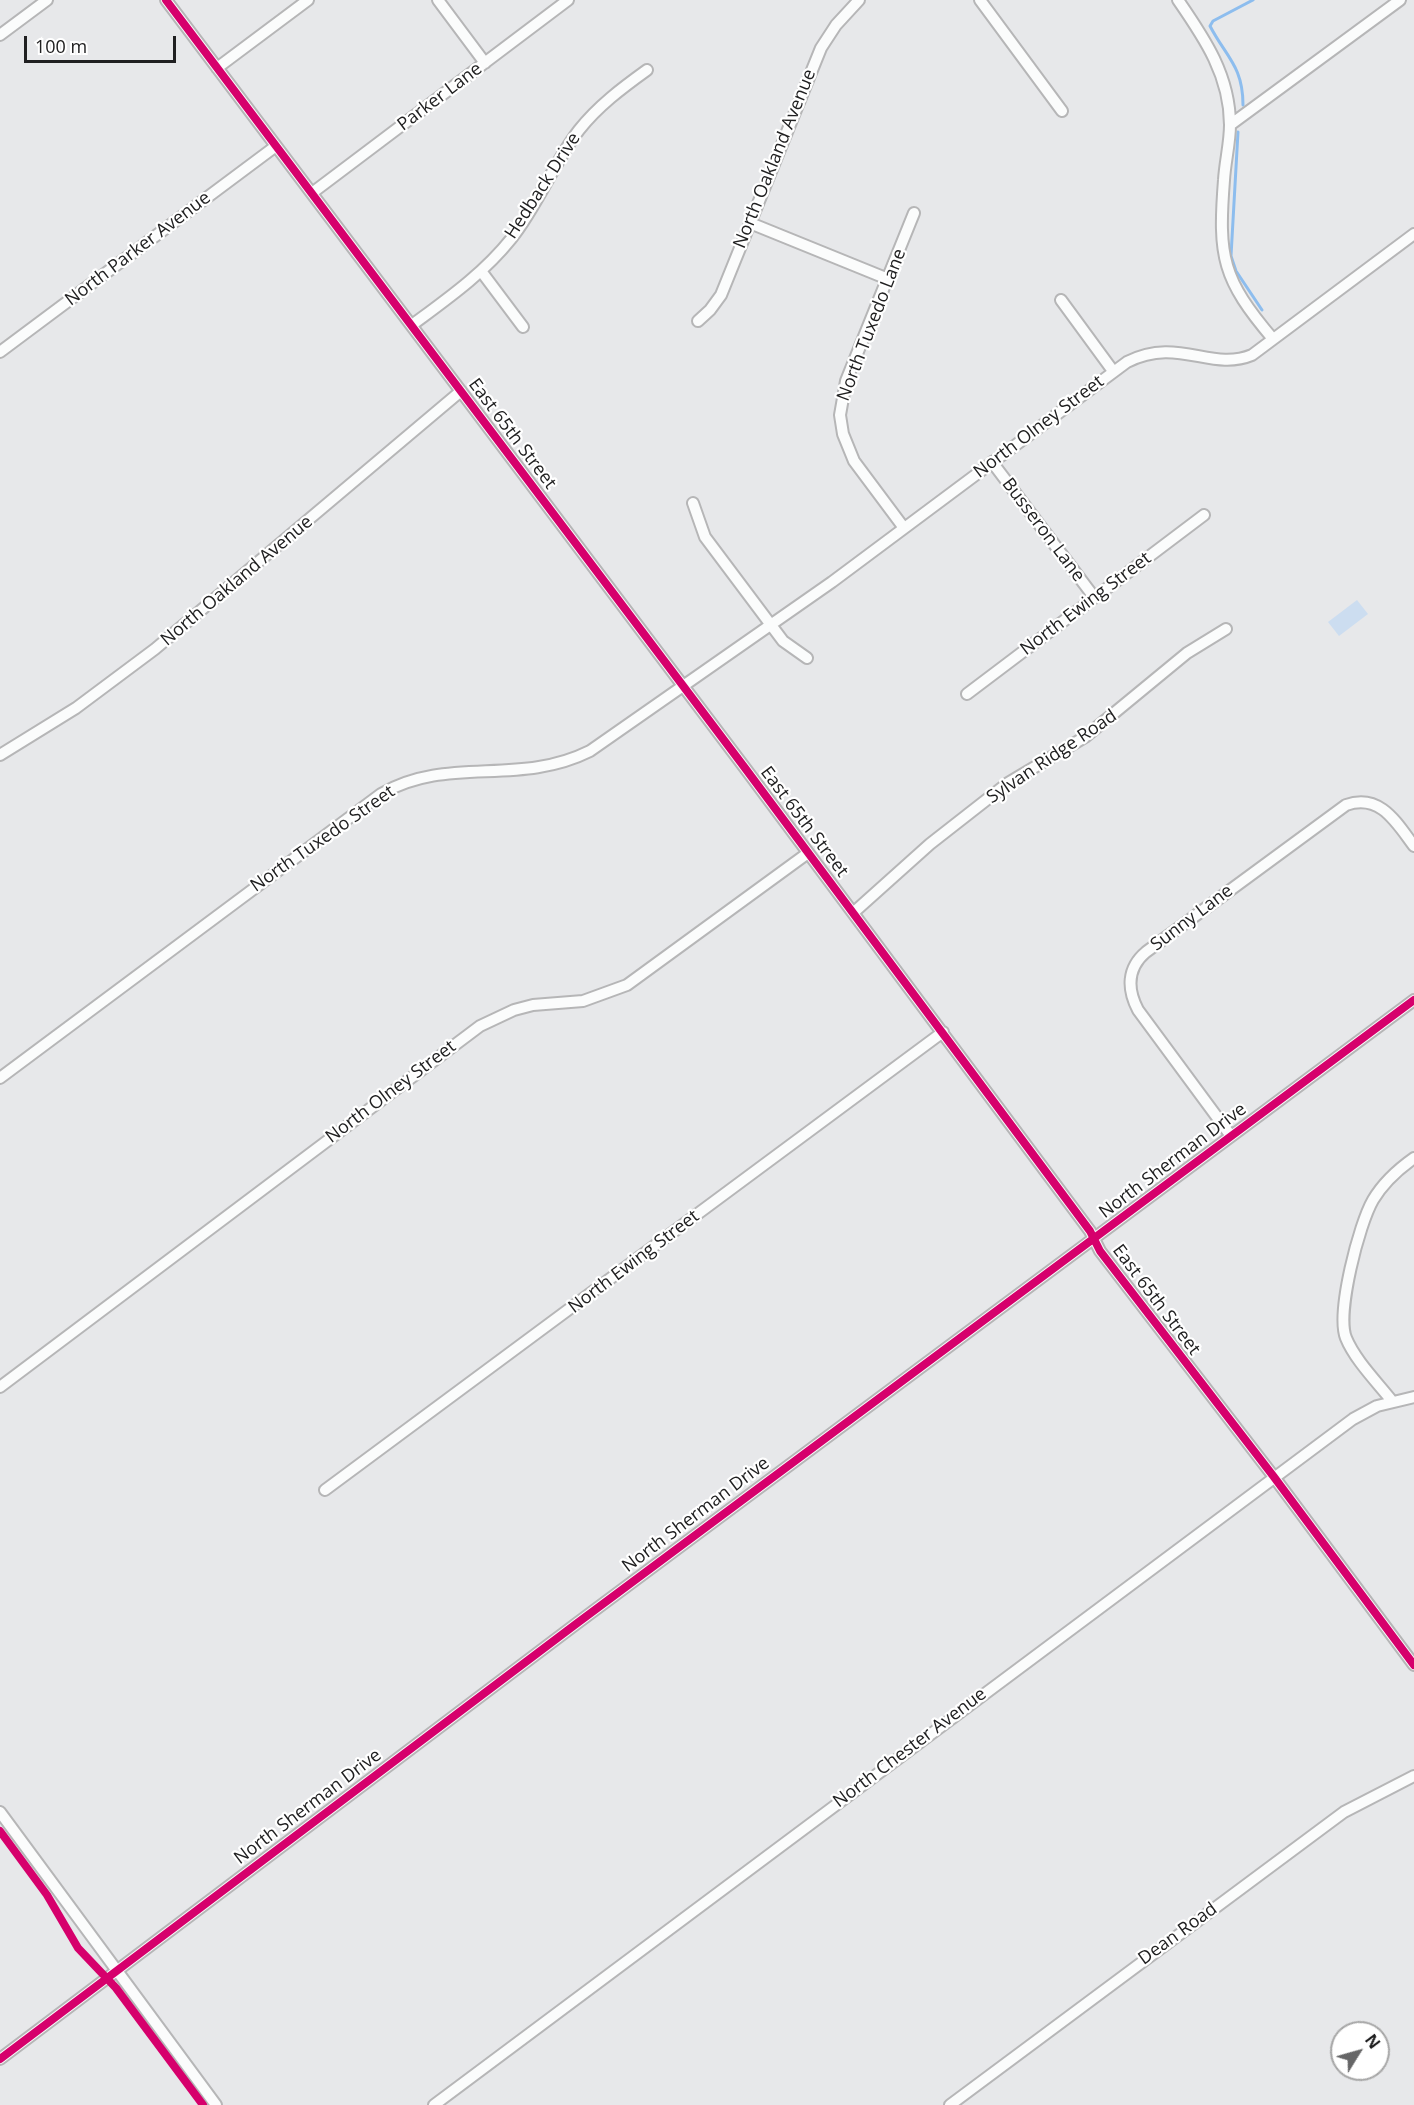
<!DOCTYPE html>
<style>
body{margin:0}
#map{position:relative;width:1414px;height:2105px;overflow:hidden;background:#e7e8ea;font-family:"Open Sans",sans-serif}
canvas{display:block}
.north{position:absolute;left:1330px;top:2021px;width:60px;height:60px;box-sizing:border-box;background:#fff;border:2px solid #a6a6a6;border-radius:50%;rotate:53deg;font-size:16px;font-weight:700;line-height:24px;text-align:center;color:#202021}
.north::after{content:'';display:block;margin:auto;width:21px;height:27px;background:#666667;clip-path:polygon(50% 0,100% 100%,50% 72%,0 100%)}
.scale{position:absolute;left:24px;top:36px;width:152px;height:27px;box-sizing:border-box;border:3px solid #202021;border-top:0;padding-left:8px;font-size:18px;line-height:21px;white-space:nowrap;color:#202021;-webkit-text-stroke:4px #fff;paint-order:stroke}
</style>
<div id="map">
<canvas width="1414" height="2105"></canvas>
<div class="north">N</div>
<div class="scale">100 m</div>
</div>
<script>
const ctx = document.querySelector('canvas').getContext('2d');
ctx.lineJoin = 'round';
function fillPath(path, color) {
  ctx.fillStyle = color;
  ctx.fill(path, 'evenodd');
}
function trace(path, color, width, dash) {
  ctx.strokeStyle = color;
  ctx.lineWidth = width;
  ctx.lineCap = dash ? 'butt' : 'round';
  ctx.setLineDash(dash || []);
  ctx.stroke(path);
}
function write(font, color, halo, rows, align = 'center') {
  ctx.font = font + ' "Open Sans",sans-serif';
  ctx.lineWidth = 4.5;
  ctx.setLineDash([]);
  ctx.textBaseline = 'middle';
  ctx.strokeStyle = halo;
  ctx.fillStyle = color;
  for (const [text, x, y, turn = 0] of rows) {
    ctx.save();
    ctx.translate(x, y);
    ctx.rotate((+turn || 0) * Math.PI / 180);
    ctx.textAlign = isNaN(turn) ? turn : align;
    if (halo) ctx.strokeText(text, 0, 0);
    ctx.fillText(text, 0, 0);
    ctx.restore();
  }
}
const green = new Path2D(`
 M1357,600L1368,614L1339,636L1328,622Z`);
const stream = new Path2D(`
 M1243,105C1243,66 1226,57 1210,26L1213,21L1253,0
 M1238,132L1231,256L1236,271L1262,310`);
const minor = new Path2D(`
 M166,0L745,768L1090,1231L1100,1251L1274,1477L1414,1665
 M438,0L485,63
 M980,0L1062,111
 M1178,0C1205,39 1230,76 1230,125C1230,143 1225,162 1224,180C1218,257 1222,279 1273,339
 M0,35L47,0
 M217,68L308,0
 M1230,125L1400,0
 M312,193L568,0
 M750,223L888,279
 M481,271L523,327
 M1061,300L1113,371
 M698,321L710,310L721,295L821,48L836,25L859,0
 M412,325C447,299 483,274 511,239C538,205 553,164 579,130C598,106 622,88 647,70
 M0,352L276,146
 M992,462L1094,597
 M693,503L705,537L783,641L807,658
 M904,528L854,461L843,434L840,415L846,381L914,213
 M967,694L1204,515
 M0,755L76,708L155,649L461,391
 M853,913L930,844L1008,783L1085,737L1187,653L1226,629
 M0,1078L381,794C448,755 518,787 590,751L832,582L1127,362C1178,336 1211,372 1252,355L1414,234
 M1231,1136L1138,1010C1127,989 1127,968 1146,952L1346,805C1380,793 1396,822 1414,846
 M0,1387L480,1026L514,1010L533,1005L583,1001L627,985L808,853
 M1392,1401C1377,1382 1355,1360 1346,1338C1336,1313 1359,1224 1373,1200C1383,1183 1397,1170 1414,1158
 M325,1490L943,1032
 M0,1812L216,2105
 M0,2059L576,1624L1414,1000
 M434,2105L1353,1419L1377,1406L1414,1397
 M950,2105L1344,1812L1414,1776`);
const cycleway = new Path2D(`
 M166,0L745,768L1090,1231L1100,1251L1274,1477L1414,1665
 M0,1831L47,1895L78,1948L116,1988L203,2105
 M0,2059L576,1624L1414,1000`);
const streetNames = [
 ["Parker Lane",440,97,-37],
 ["North Oakland Avenue",775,159,-68],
 ["Hedback Drive",543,186,-57],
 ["North Parker Avenue",138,249,-37],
 ["North Tuxedo Lane",872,325,-69],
 ["North Olney Street",1039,427,-37],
 ["East 65th Street",512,434,53],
 ["Busseron Lane",1043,530,53],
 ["North Oakland Avenue",237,581,-40],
 ["North Ewing Street",1086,604,-37],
 ["Sylvan Ridge Road",1052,757,-34],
 ["East 65th Street",804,822,53],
 ["North Tuxedo Street",323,839,-35],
 ["Sunny Lane",1192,918,-37],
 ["North Olney Street",391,1092,-37],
 ["North Sherman Drive",1173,1161,-37],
 ["North Ewing Street",634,1262,-37],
 ["East 65th Street",1156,1300,53],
 ["North Sherman Drive",696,1515,-37],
 ["North Chester Avenue",910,1748,-37],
 ["North Sherman Drive",308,1807,-37],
 ["Dean Road",1178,1934,-36]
];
fillPath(green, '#ccddf0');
trace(stream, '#8dbdee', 3);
trace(minor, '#b6b6b7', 14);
trace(minor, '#fbfcfc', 10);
trace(cycleway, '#d6006c', 8);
write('18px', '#202021', '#fff', streetNames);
</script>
